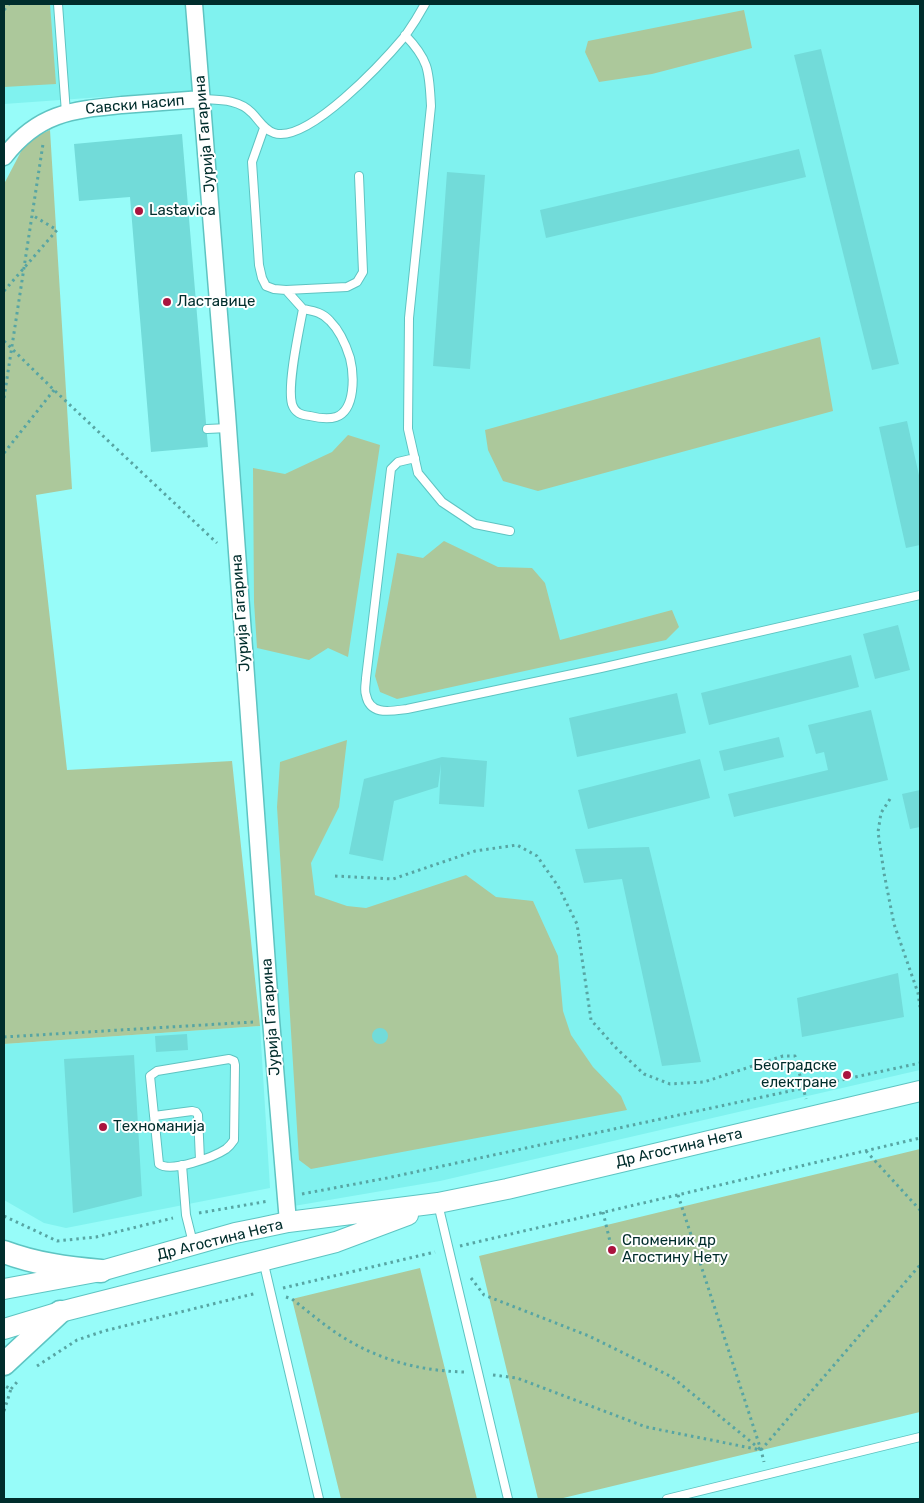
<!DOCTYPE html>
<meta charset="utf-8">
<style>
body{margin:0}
#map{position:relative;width:924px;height:1503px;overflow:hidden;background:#97fcf9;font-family:Rubik,sans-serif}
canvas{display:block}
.frame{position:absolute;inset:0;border:5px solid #002d2c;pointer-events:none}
</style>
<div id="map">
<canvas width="924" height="1503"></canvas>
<div class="frame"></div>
</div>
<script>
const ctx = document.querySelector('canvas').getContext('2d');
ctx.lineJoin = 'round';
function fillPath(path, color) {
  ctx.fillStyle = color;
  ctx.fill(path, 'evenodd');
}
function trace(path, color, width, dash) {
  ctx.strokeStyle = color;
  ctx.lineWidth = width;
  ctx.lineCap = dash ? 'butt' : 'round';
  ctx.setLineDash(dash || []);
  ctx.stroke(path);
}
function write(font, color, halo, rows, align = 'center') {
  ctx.font = font + ' Rubik,sans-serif';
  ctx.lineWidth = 4;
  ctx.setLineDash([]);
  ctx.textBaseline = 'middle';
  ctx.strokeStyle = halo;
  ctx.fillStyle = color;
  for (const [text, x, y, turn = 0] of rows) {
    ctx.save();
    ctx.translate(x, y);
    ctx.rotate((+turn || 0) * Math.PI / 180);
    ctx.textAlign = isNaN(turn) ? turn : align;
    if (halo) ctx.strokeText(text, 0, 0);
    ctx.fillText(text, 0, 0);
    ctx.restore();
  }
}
const built = new Path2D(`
 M4,4H920V1070L440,1181L288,1207L200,94L173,92L4,104Z
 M260,1026L270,1188L66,1228L44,1223L4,1200V1044Z`);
const green = new Path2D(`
 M4,4H50L56,84L4,87Z
 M744,10L752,48L652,74L599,82L585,52L588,41Z
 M50,130L72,489L36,495L67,770L232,761L260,1026L4,1044V184L27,140Z
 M820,337L833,411L538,491L503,481L488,450L485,430Z
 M348,435L380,445L348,657L328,648L309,660L257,648L254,602L253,468L285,474L332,452Z
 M444,541L498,567L532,568L545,583L560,640L672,610L679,627L666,640L397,699L380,692L375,676L397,553L423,558Z
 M347,740L339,807L311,863L315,895L347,906L366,908L466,875L496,897L533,901L558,956L563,1011L571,1035L593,1067L621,1096L627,1110L311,1169L299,1160L277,807L280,762Z
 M920,1149V1412L559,1499H538L479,1256Z
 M420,1268L477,1499H341L292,1299Z`);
const building = new Path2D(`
 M821,49L899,364L872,370L794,55Z
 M182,134L208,447L151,452L130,197L79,201L74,144Z
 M799,149L806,177L546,238L540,210Z
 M447,172L485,175L470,369L433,366Z
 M907,421L920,480V545L906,548L879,427Z
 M898,625L910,670L875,679L863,634Z
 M851,655L859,687L709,725L701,693Z
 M677,693L686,733L577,757L569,718Z
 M871,710L888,780L734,817L728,794L828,770L824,752L816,754L808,725Z
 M779,737L784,757L724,771L719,751Z
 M442,757L487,761L484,807L439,804L441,764L438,787L394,801L383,861L349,854L364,779Z
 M700,759L710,798L588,829L578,790Z
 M920,790V827L910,829L902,794Z
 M649,847L701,1062L662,1066L622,879L584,883L575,849Z
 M898,973L904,1017L802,1037L797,998Z
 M372 1036a8 8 0 1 1 16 0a8 8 0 1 1-16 0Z
 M187,1034L188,1050L156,1052L155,1036Z
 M134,1055L142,1196L73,1213L64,1059Z`);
const path = new Path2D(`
 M4,10L9,4
 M4,291L57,230L32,215
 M4,341L54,390L217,543
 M4,398L43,144
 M4,453L54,390
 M890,799L881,813L878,832L884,873L894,924L918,993L920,1007
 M335,876L393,879L475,851L517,845L537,856L558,886L577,924L591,1020L617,1049L644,1074L670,1084L704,1082L783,1056H795L806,1099
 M4,1037L253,1022
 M866,1151L920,1210
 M302,1194L387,1178L920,1063
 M678,1195L761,1450L764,1462
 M603,1212L612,1250
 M199,1213L269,1201
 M4,1216L57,1241L96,1237L173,1218
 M460,1246L920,1138
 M471,1278L484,1295L589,1336L672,1377L761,1450
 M283,1288L435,1252
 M286,1297L292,1299C305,1309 318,1320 332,1330C372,1358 416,1371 465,1372
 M37,1366L77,1340L104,1331L257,1293
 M493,1375L517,1378L646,1427L761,1450
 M11,1389L17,1382
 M4,1411L11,1389L5,1386
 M761,1450L920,1265`);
const service = new Path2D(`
 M58,4L66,113
 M405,35C430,61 429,72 431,106L409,318L408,429L418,473L442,502L475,524L510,531
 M202,99C219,100 239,99 252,113C259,120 264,130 274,133C308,144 384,61 405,36C412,26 419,15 425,4
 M264,128L252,162L259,265L262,278L266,286L274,289L286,290L303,309C299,331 287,385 292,404C295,413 301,415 310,416C318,418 327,420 336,417C356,410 354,374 350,358C346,345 339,330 330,321C322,312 313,311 303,309
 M286,290L347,287L357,282L363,272L359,176
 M207,429L228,428
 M415,458L398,462L391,469L366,678C366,683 364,690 366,695C370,716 391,711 407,709L601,668L920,595
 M229,1059L234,1061L235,1065L234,1140C232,1143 230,1146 226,1149C214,1157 171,1173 159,1164L150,1076L157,1071Z
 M154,1116L192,1111L196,1112L198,1115L200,1160
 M182,1165L186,1215L193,1243
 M438,1204L508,1499
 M263,1260L319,1499
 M667,1499L920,1437`);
const minor = new Path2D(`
 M194,4L227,414L271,1020L288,1222
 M4,157C38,113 71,110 122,105C148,103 175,101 202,99`);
const tertiary = new Path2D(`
 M4,1289L101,1271L235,1233L260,1228L288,1222L438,1203L507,1189L920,1091
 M4,1329L60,1312L336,1242L408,1215`);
const secondary = new Path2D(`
 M4,1252C36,1264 68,1268 101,1271
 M4,1364L60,1312`);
const markers = [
 [139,211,5,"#aa143e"],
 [167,302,5,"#aa143e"],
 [847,1075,5,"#aa143e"],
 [103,1127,5,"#aa143e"],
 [612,1250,5,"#aa143e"]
];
const streetNames = [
 ["Савски насип",135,105,-5],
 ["Јурија Гагарина",205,134,-95],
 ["Јурија Гагарина",241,613,-94],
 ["Јурија Гагарина",271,1017,-94],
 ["Др Агостина Нета",679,1148,-13],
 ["Др Агостина Нета",220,1240,-14]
];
const poiNames = [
 ["Lastavica",149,211],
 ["Ластавице",177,302],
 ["Београдске",837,1066,"right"],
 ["електране",837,1083,"right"],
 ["Техноманија",113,1127],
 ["Споменик др",622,1241],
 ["Агостину Нету",622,1258]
];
fillPath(built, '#80f2ef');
fillPath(green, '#acc89b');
fillPath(building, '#72dbd9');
trace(service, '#5ec4c2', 10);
trace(minor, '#5ec4c2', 19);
trace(tertiary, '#5ec4c2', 22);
trace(secondary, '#5ec4c2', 25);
trace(path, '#57a5a3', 3, [2.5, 4]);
trace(service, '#fff', 8);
trace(minor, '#fff', 16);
trace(tertiary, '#fff', 20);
trace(secondary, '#fff', 22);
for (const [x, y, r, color] of markers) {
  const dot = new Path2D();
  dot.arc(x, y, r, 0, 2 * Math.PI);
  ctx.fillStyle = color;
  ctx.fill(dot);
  trace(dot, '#fff', 2);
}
write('15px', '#002d2c', '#fff', streetNames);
write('15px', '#002d2c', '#fff', poiNames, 'left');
</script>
